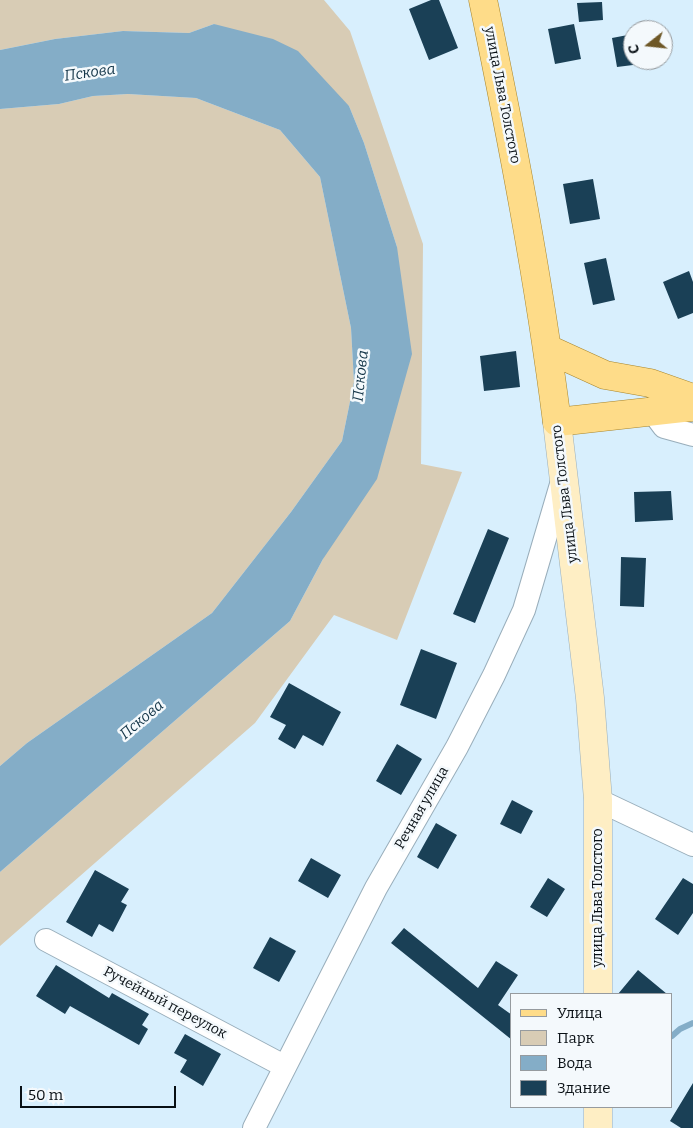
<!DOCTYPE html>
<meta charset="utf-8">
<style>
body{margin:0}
#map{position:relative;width:693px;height:1128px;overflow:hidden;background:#d8effd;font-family:Bitter,serif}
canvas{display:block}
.legend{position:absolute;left:510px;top:993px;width:162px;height:115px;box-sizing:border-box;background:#f4f9fc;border:1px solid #969b9f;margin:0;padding:6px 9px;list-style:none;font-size:15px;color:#080f14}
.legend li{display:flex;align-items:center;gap:10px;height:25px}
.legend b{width:25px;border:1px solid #969b9f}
.north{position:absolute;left:623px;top:20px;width:50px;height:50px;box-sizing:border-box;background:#f4f9fc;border:1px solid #969b9f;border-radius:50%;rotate:254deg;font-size:14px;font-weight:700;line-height:20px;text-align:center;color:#080f14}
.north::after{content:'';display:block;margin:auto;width:18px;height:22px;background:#6e5827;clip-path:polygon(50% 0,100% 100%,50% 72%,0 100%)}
.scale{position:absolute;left:20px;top:1086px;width:156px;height:22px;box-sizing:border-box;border:2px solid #080f14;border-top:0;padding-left:6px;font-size:15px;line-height:18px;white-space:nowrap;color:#080f14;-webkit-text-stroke:4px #f4f9fc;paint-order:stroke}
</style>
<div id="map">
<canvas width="693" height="1128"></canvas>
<ul class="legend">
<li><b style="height:6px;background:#fedc89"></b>Улица</li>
<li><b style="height:14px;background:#d8ccb5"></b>Парк</li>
<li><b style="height:14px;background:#84adc7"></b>Вода</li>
<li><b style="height:14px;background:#1a4056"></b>Здание</li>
</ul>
<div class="north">С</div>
<div class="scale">50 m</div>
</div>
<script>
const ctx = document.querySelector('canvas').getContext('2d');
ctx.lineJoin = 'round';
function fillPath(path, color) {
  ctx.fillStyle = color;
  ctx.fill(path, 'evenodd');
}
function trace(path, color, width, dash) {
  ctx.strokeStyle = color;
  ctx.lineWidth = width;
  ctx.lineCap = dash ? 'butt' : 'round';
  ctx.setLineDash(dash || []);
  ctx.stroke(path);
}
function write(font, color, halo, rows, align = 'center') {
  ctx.font = font + ' Bitter,serif';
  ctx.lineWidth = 5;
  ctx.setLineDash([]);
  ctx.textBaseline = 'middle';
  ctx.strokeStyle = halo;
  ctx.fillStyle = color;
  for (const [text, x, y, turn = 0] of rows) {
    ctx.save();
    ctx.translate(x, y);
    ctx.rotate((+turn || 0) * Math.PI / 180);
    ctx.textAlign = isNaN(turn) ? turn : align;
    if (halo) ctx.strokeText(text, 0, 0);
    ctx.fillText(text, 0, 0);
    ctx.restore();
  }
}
const green = new Path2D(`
 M0,0H324L350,31L423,244L421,464L462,472L397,640L334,615L255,723L0,946V872L290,621L323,559L397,247L364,143L349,106L214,24L189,33L123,31L55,39L0,50Z
 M128,94L196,98L280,130L320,177L351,328L354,382L342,441L291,512L212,613L27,743L0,766V109L59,104L93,96Z`);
const water = new Path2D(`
 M214,24L273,39L298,51L349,106L364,143L397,247L412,354L377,479L323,559L290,621L0,872V766L27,743L212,613L291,512L342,441L354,382L351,328L320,177L280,130L196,98L128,94L93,96L59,104L0,109V50L55,39L123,31L189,33Z`);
const stream = new Path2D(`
 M672,1036L680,1029L693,1023`);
const building = new Path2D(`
 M431,0H439L458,48L429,60L409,9Z
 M602,2L603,20L579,22L577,3Z
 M574,24L581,59L555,64L548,29Z
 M633,34V65L617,67L612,38Z
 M593,179L600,219L570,224L563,184Z
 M606,258L615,300L593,305L584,263Z
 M689,271L693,282V313L678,319L663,282Z
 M516,351L520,387L484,391L480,356Z
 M671,491L673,520L635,522L634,492Z
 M488,529L509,538L475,623L453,614Z
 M621,557L646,558L644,607L620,606Z
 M421,649L457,663L436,719L400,705Z
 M289,683L341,712L323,746L303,735L295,749L278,739L286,725L270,717Z
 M397,744L422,759L401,795L376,781Z
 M512,800L533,811L521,834L500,824Z
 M436,823L457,835L438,869L417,857Z
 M311,858L341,875L328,898L298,881Z
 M95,870L129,889L121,902L127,905L113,932L99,924L92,937L66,922Z
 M548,878L565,889L547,917L530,907Z
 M683,878L693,884V913L678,935L655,919Z
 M404,928L478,988L496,961L518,975L498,1005L512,1015V1040L391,943Z
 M270,937L296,951L279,982L253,968Z
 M56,965L109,998L112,993L149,1014L142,1025L148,1029L139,1045L70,1006L65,1014L36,996Z
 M638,970L667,994H618Z
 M185,1034L221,1054L203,1086L180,1072L187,1060L174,1053Z
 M693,1083V1128H681L670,1121Z`);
const street = new Path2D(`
 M652,411L664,427L693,435
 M598,800L693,845
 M46,940L284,1066
 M254,1128L376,888L457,747L494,675L524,610L562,481`);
const secondary = new Path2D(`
 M557,422L590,698L598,800V994
 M598,1107V1128`);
const primary = new Path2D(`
 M483,0C512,140 539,280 557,422L693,407
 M548,349L605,375L650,383L693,398`);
const streetNames = [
 ["улица Льва Толстого",502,95,79],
 ["улица Льва Толстого",565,494,-97],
 ["Речная улица",422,808,-60],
 ["улица Льва Толстого",598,898,-90],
 ["Ручейный переулок",165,1003,28]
];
const waterNames = [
 ["Пскова",90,73,-8],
 ["Пскова",361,376,-84],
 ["Пскова",142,720,-40]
];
fillPath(green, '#d8ccb5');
fillPath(water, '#84adc7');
trace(stream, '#84adc7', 6);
fillPath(building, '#1a4056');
trace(street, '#99aebb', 24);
trace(secondary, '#99aebb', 29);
trace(primary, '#a7852d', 29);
trace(street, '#fff', 22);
trace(secondary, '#feeec4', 28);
trace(primary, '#fedc89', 28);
write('14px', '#080f14', '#f4f9fc', streetNames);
write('italic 15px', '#123447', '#f4f9fc', waterNames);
</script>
